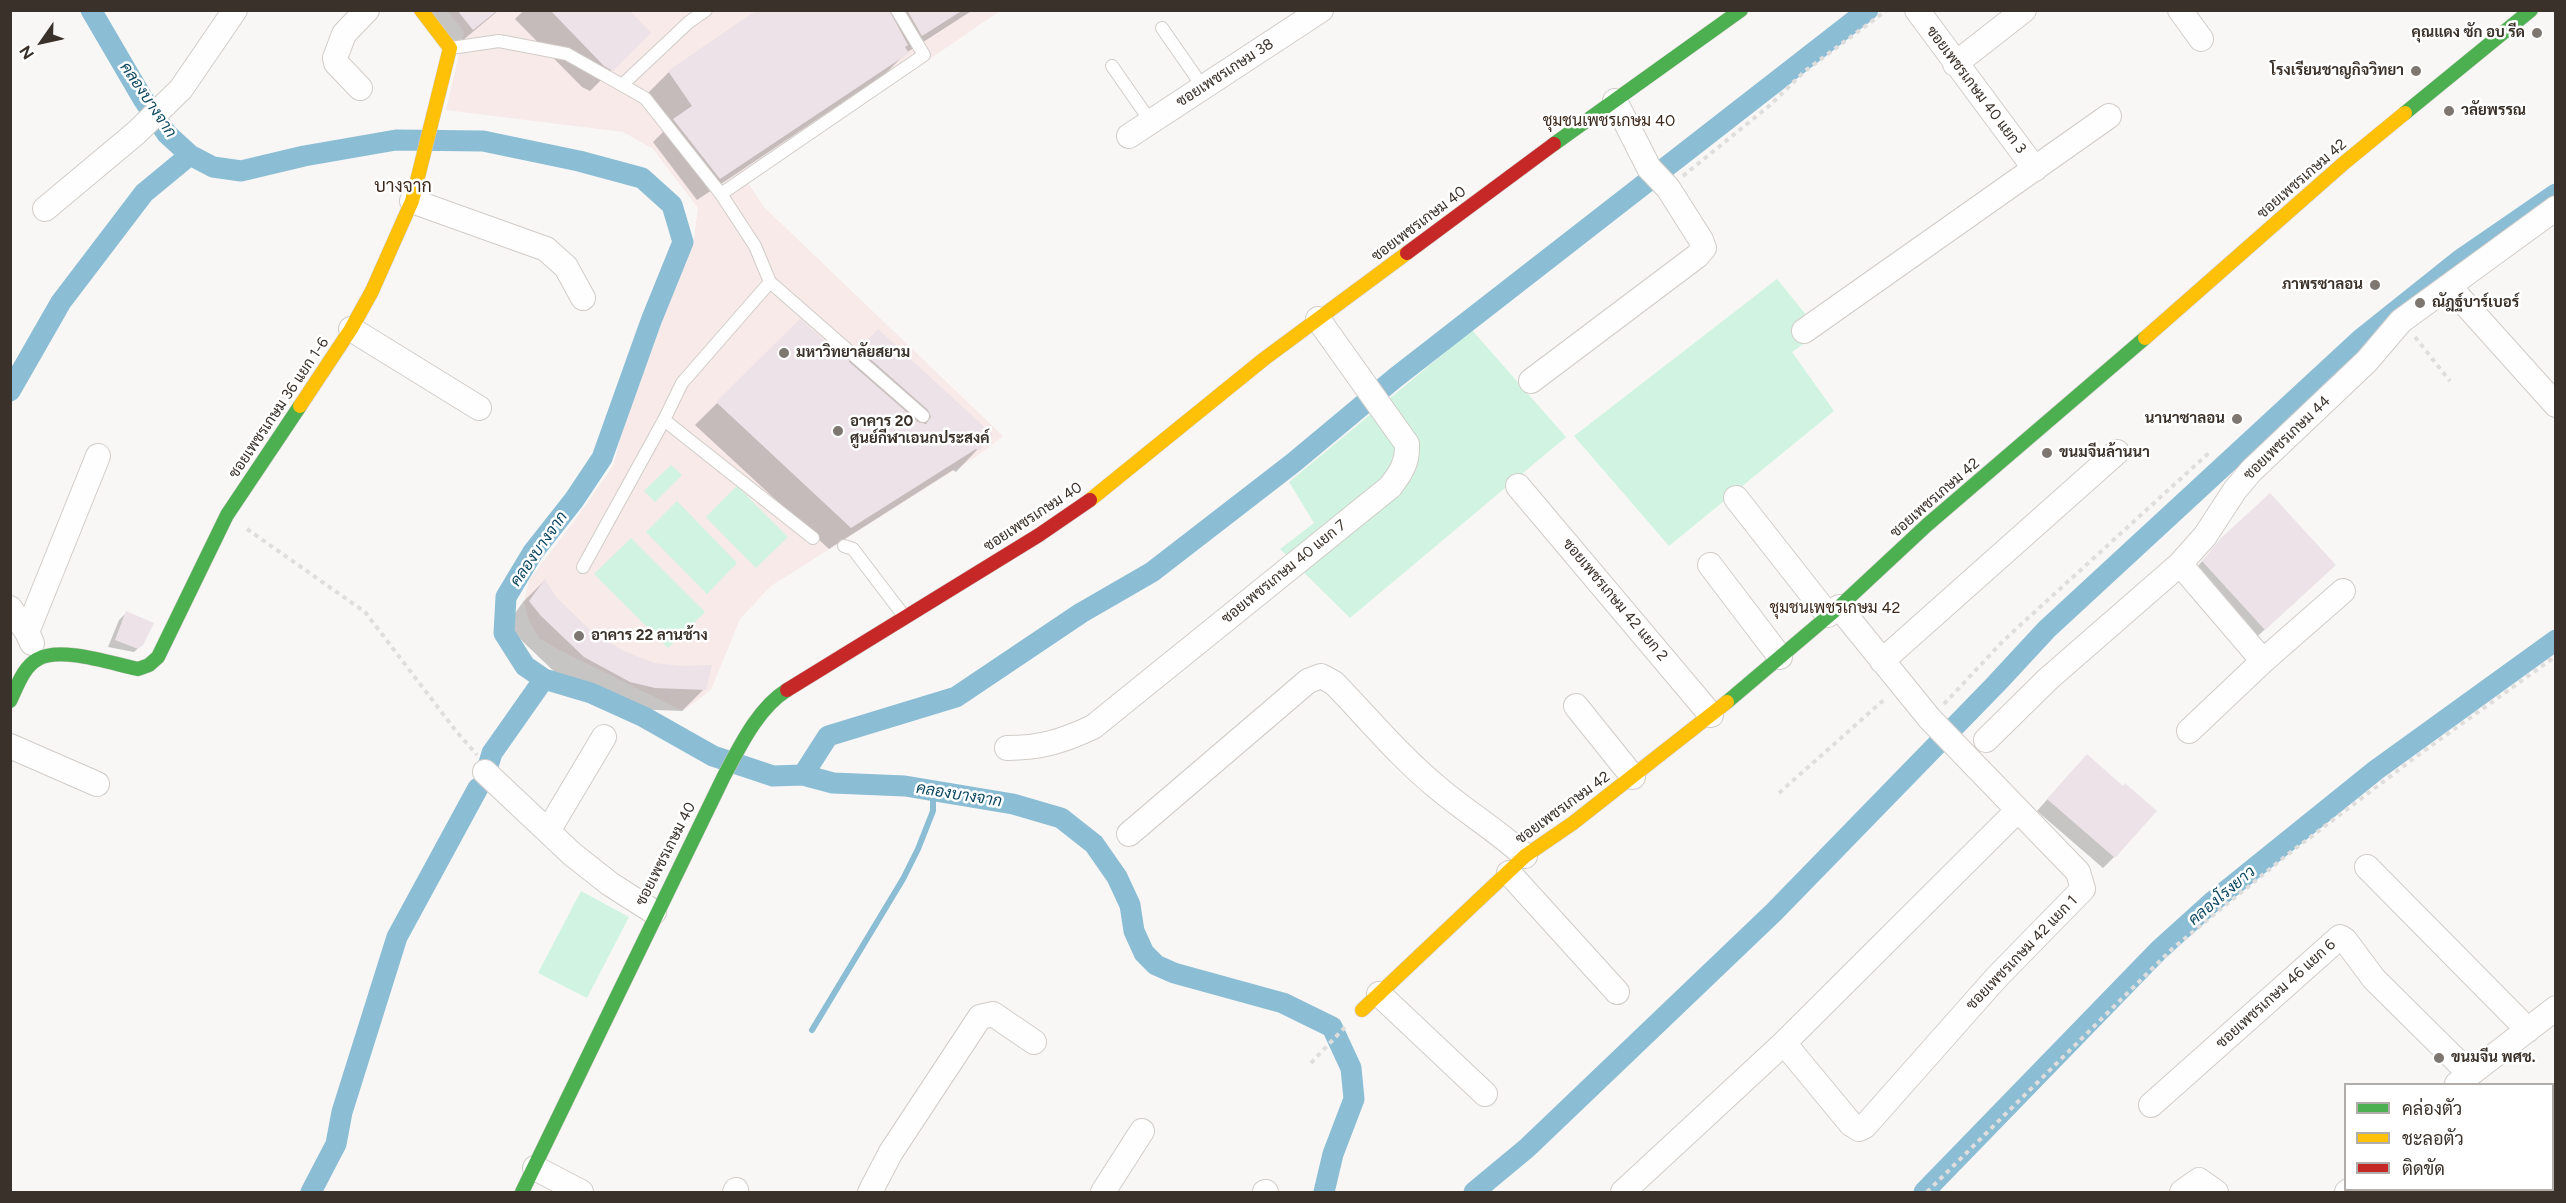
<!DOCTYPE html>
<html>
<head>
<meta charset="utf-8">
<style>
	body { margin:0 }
	#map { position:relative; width:2566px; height:1203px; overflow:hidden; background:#f9f7f5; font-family:Figtree,Sarabun,sans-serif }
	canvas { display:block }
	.frame { position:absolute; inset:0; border:12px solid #3a312a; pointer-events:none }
	.legend { position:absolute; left:2344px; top:1083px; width:210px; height:108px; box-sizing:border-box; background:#fff; border:2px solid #b0adaa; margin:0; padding:8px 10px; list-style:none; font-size:18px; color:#3a312a }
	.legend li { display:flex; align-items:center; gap:12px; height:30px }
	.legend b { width:30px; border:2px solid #b0adaa }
	.north { position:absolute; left:12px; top:12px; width:60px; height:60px; -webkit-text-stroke:4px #fff; paint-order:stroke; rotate:236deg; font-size:16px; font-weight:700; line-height:24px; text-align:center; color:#3a312a }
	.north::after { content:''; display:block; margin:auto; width:21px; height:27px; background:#3a312a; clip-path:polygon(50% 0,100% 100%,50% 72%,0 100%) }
</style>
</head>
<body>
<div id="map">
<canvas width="2566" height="1203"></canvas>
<div class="frame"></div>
<ul class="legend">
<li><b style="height:8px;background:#4caf50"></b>คล่องตัว</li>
<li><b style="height:8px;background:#ffc107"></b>ชะลอตัว</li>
<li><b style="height:8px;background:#c62828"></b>ติดขัด</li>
</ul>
<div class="north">N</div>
</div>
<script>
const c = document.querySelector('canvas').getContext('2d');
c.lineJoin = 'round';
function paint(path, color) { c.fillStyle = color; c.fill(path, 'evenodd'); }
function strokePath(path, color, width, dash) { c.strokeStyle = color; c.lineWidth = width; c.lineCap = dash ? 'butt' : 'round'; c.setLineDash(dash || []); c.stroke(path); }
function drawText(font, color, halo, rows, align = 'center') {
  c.font = font + ' Figtree,Sarabun,sans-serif'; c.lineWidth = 5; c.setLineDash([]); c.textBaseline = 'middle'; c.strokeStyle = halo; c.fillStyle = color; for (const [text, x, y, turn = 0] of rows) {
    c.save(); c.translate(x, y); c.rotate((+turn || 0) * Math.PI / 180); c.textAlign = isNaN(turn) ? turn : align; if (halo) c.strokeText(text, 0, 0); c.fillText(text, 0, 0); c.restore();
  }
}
paint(new Path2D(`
	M447 11H1000L748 183 764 207 1003 436 980 454 771 586 740 619 711 690 683 711 559 650 539 638 528 619 524 601 529 580 575 520 613 466 624 426 667 308 693 244 698 208 653 149 623 132 446 110 464 32Z`), '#f7eae9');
paint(new Path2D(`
	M1777 279 1820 332 1792 352 1834 411 1669 546 1574 436Z
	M1472 330 1566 437 1350 618 1280 549 1314 523 1289 482Z
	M671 465 682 475 655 502 644 491Z
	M737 486 788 537 756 568 706 517Z
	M677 501 737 563 707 594 646 532Z
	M631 538 705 612 668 648 594 574Z
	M581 891 629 917 587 998 538 973Z`), '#d0f4e1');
paint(new Path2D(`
	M418 10H499L450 51Z
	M524 10H627L649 33 590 91 582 87 515 19Z
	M765 10H973L906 53 885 74 697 200 653 142 669 126 647 94 669 72Z
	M800 321 847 363 878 331 991 435 956 472 953 470 829 549 695 425Z
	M2221 540 2319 580 2250 643 2188 577Z
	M544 581 555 597 593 635 623 652 654 664 682 668 704 689 682 711 632 709 608 703 562 679 519 638 508 623 523 602Z
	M126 613 142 645 134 652 108 647 119 620Z
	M2076 767 2123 788 2114 857 2103 868 2037 811Z`), '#0003');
strokePath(new Path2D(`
	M812 1030 903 879 918 849 933 811V792`), '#8bbdd5', 6);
strokePath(new Path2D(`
	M91 10 143 99 167 134 190 155 213 167 241 171 304 156 396 140 483 141 579 161 642 178 672 205 683 242 651 321 602 458 574 500 533 552 506 597 504 633 525 666 544 679 591 693 644 717 713 756 773 776 803 775 833 783 905 786 1013 804 1061 818 1094 844 1117 877 1130 905 1134 931 1144 953 1156 965 1174 973 1283 1003 1332 1027 1351 1068 1354 1099 1333 1154 1324 1192
	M10 391 61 302 144 193 190 155
	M488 766 492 753 544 679
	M803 775 828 736 956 697 1081 613 1152 572 1293 463 1395 378 1868 10
	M311 1192 336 1144 342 1112 397 937 478 788
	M1474 1192 1527 1148 1774 912 1996 684 2047 629 2361 339 2460 260 2556 194
	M1924 1192 2159 950 2211 903 2376 770 2556 640`), '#8bbdd5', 21);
paint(new Path2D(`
	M457 10H498L473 30Z
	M550 10H629L651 33 613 71 604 66Z
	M761 10H889L908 45 905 47 909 53 720 179 673 119 692 106 668 71 751 14Z
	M907 10H963L922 36Z
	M800 319 918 422 926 424 931 417 928 410 859 349 878 329 993 435 979 451 976 449 851 528 716 402Z
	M2270 493 2336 565 2265 630 2202 561 2220 539Z
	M545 579 556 597 594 634 624 651 654 663 682 666 712 665 706 690 655 688 630 682 584 657 541 616 529 601Z
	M126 611 154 623 143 645 138 649 115 640Z
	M2087 754 2123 786 2125 783 2157 811 2115 858 2047 799Z`), '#ede2e8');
const lane = new Path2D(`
	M1162 28 1203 87
	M451 48 499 41 567 54 645 98 721 194 755 246 770 282 682 383 664 420 813 538
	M1112 66 1151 122
	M623 84 689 22 706 10
	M721 194 924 55 897 10
	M770 282 923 416
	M844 546 853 549 904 616
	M583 567 664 420`);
const street = new Path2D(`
	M1917 10 2035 169
	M2180 10 2201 39
	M1955 64 2024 10
	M360 88 336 63 335 58 344 34 367 10
	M1129 136 1321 10
	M412 201 546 249 566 267 583 298
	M45 209 136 133 181 89 235 10
	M2449 286 2556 405
	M351 329 479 408
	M1804 331 2109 116
	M1531 381 1697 256 1704 248 1701 240 1668 188 1649 168 1615 101
	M1518 486 1711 715
	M1736 498 1828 615
	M2180 564 2263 661
	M1710 565 1780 657
	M10 608 27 632 32 643
	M27 632 98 456
	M1882 661 2117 452
	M1576 706 1633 777
	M2189 731 2263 661 2343 591
	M1986 740 2048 679 2180 564 2205 536 2235 490 2251 471 2367 361 2401 321 2556 208
	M10 746 97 784
	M1007 748C1041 748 1063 741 1093 727L1390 487C1401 473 1408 462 1407 444L1318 319
	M485 772 572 854 610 884 654 912
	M548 831 604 737
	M1129 834 1308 681 1321 676 1334 683C1368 718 1400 757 1438 788 1466 812 1498 831 1525 856
	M2367 867 2528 1030
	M1509 873 1617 992
	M1379 994 1485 1094
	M1784 1043 1851 1124 1859 1129 1865 1126 1996 978 2083 889 2078 872 1930 719 1839 607
	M2457 1084 2556 1008
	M2151 1105 2340 937 2345 940 2374 979 2470 1074
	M2552 1165 2556 1167
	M535 1168 581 1192
	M735 1192 736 1190
	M870 1192 891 1152 980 1017 993 1014 1034 1042
	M1103 1192 1142 1131
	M1265 1192H1266
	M1623 1192 1784 1043 2017 811
	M2182 1192 2199 1180 2216 1192
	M2347 1192 2350 1190`);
const fast = new Path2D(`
	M2405 113 2531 10
	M1554 144 1741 10
	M10 701C17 687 23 667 38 659 61 646 113 664 138 669L149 665 158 657 227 515 300 406
	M1727 702 1839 607 1927 525 2145 338
	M522 1192 724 776C740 746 758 708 787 690`);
const slow = new Path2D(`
	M2145 338 2344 163 2405 113
	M300 406 351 329 372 291 412 201 450 48 421 10
	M1090 500 1264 359 1407 253
	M1362 1010 1525 856 1573 823 1727 702`);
const jam = new Path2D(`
	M1407 253 1554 144
	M787 690 1039 535 1090 500`);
strokePath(lane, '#d1ccc8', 14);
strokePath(street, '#d1ccc8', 26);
strokePath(fast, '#d1ccc8', 15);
strokePath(slow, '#d1ccc8', 15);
strokePath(jam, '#d1ccc8', 15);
strokePath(new Path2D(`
	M1683 176 1769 106 1805 71 1887 10
	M2415 337 2450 381
	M247 529 365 612 456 731 477 755
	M1944 704 2004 640 2211 451
	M1779 793 1886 698
	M1311 1063 1345 1027
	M1927 1192 2172 949 2287 855 2417 756 2556 656`), '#dfdedc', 4, [4.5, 4.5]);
strokePath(lane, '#fefefe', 12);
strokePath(street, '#fefefe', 24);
strokePath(fast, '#4caf50', 14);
strokePath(slow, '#ffc107', 14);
strokePath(jam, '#c62828', 14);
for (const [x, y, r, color] of [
	[2537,33,6,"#7d7671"],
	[2416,71,6,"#7d7671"],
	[2449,111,6,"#7d7671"],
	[2375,285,6,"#7d7671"],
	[2420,303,6,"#7d7671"],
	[784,353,6,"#7d7671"],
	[2237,419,6,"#7d7671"],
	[838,431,6,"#7d7671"],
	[2047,453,6,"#7d7671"],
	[579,636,6,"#7d7671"],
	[2439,1058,6,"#7d7671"]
]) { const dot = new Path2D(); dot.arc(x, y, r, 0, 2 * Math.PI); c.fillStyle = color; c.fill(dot); strokePath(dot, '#fff', 2); }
drawText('bold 15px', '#3a312a', '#fff', [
	["คุณแดง ซัก อบ รีด",2525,33,"right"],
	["โรงเรียนชาญกิจวิทยา",2404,71,"right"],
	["วลัยพรรณ",2461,111],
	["ภาพรซาลอน",2363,285,"right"],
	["ณัฎฐ์บาร์เบอร์",2432,303],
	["มหาวิทยาลัยสยาม",796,353],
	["นานาซาลอน",2225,419,"right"],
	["อาคาร 20",850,422],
	["ศูนย์กีฬาเอนกประสงค์",850,439],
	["ขนมจีนล้านนา",2059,453],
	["อาคาร 22 ลานช้าง",591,636],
	["ขนมจีน พศช.",2451,1058]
], 'left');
drawText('15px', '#3a312a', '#fff', [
	["ซอยเพชรเกษม 38",1225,73,-33],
	["ซอยเพชรเกษม 40 แยก 3",1976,90,53],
	["ซอยเพชรเกษม 42",2302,179,-41],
	["ซอยเพชรเกษม 40",1419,224,-37],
	["ซอยเพชรเกษม 36 แยก 1-6",279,408,-56],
	["ซอยเพชรเกษม 44",2287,438,-44],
	["ซอยเพชรเกษม 42",1935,498,-41],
	["ซอยเพชรเกษม 40",1033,517,-33],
	["ซอยเพชรเกษม 40 แยก 7",1284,572,-39],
	["ซอยเพชรเกษม 42 แยก 2",1615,600,50],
	["ซอยเพชรเกษม 42",1563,808,-36],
	["ซอยเพชรเกษม 40",666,854,-63],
	["ซอยเพชรเกษม 42 แยก 1",2022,953,-46],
	["ซอยเพชรเกษม 46 แยก 6",2276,994,-42]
]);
drawText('italic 16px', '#0d4962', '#fff', [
	["คลองบางจาก",148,100,56],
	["คลองบางจาก",539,549,-55],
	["คลองบางจาก",959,795,9],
	["คลองโรงยาว",2222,896,-40]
]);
drawText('16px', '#3d2a1d', '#fff', [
	["ชุมชนเพชรเกษม 40",1609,121],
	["ชุมชนเพชรเกษม 42",1835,608]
]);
drawText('18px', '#3d2a1d', '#fff', [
	["บางจาก",403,187]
]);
</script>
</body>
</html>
